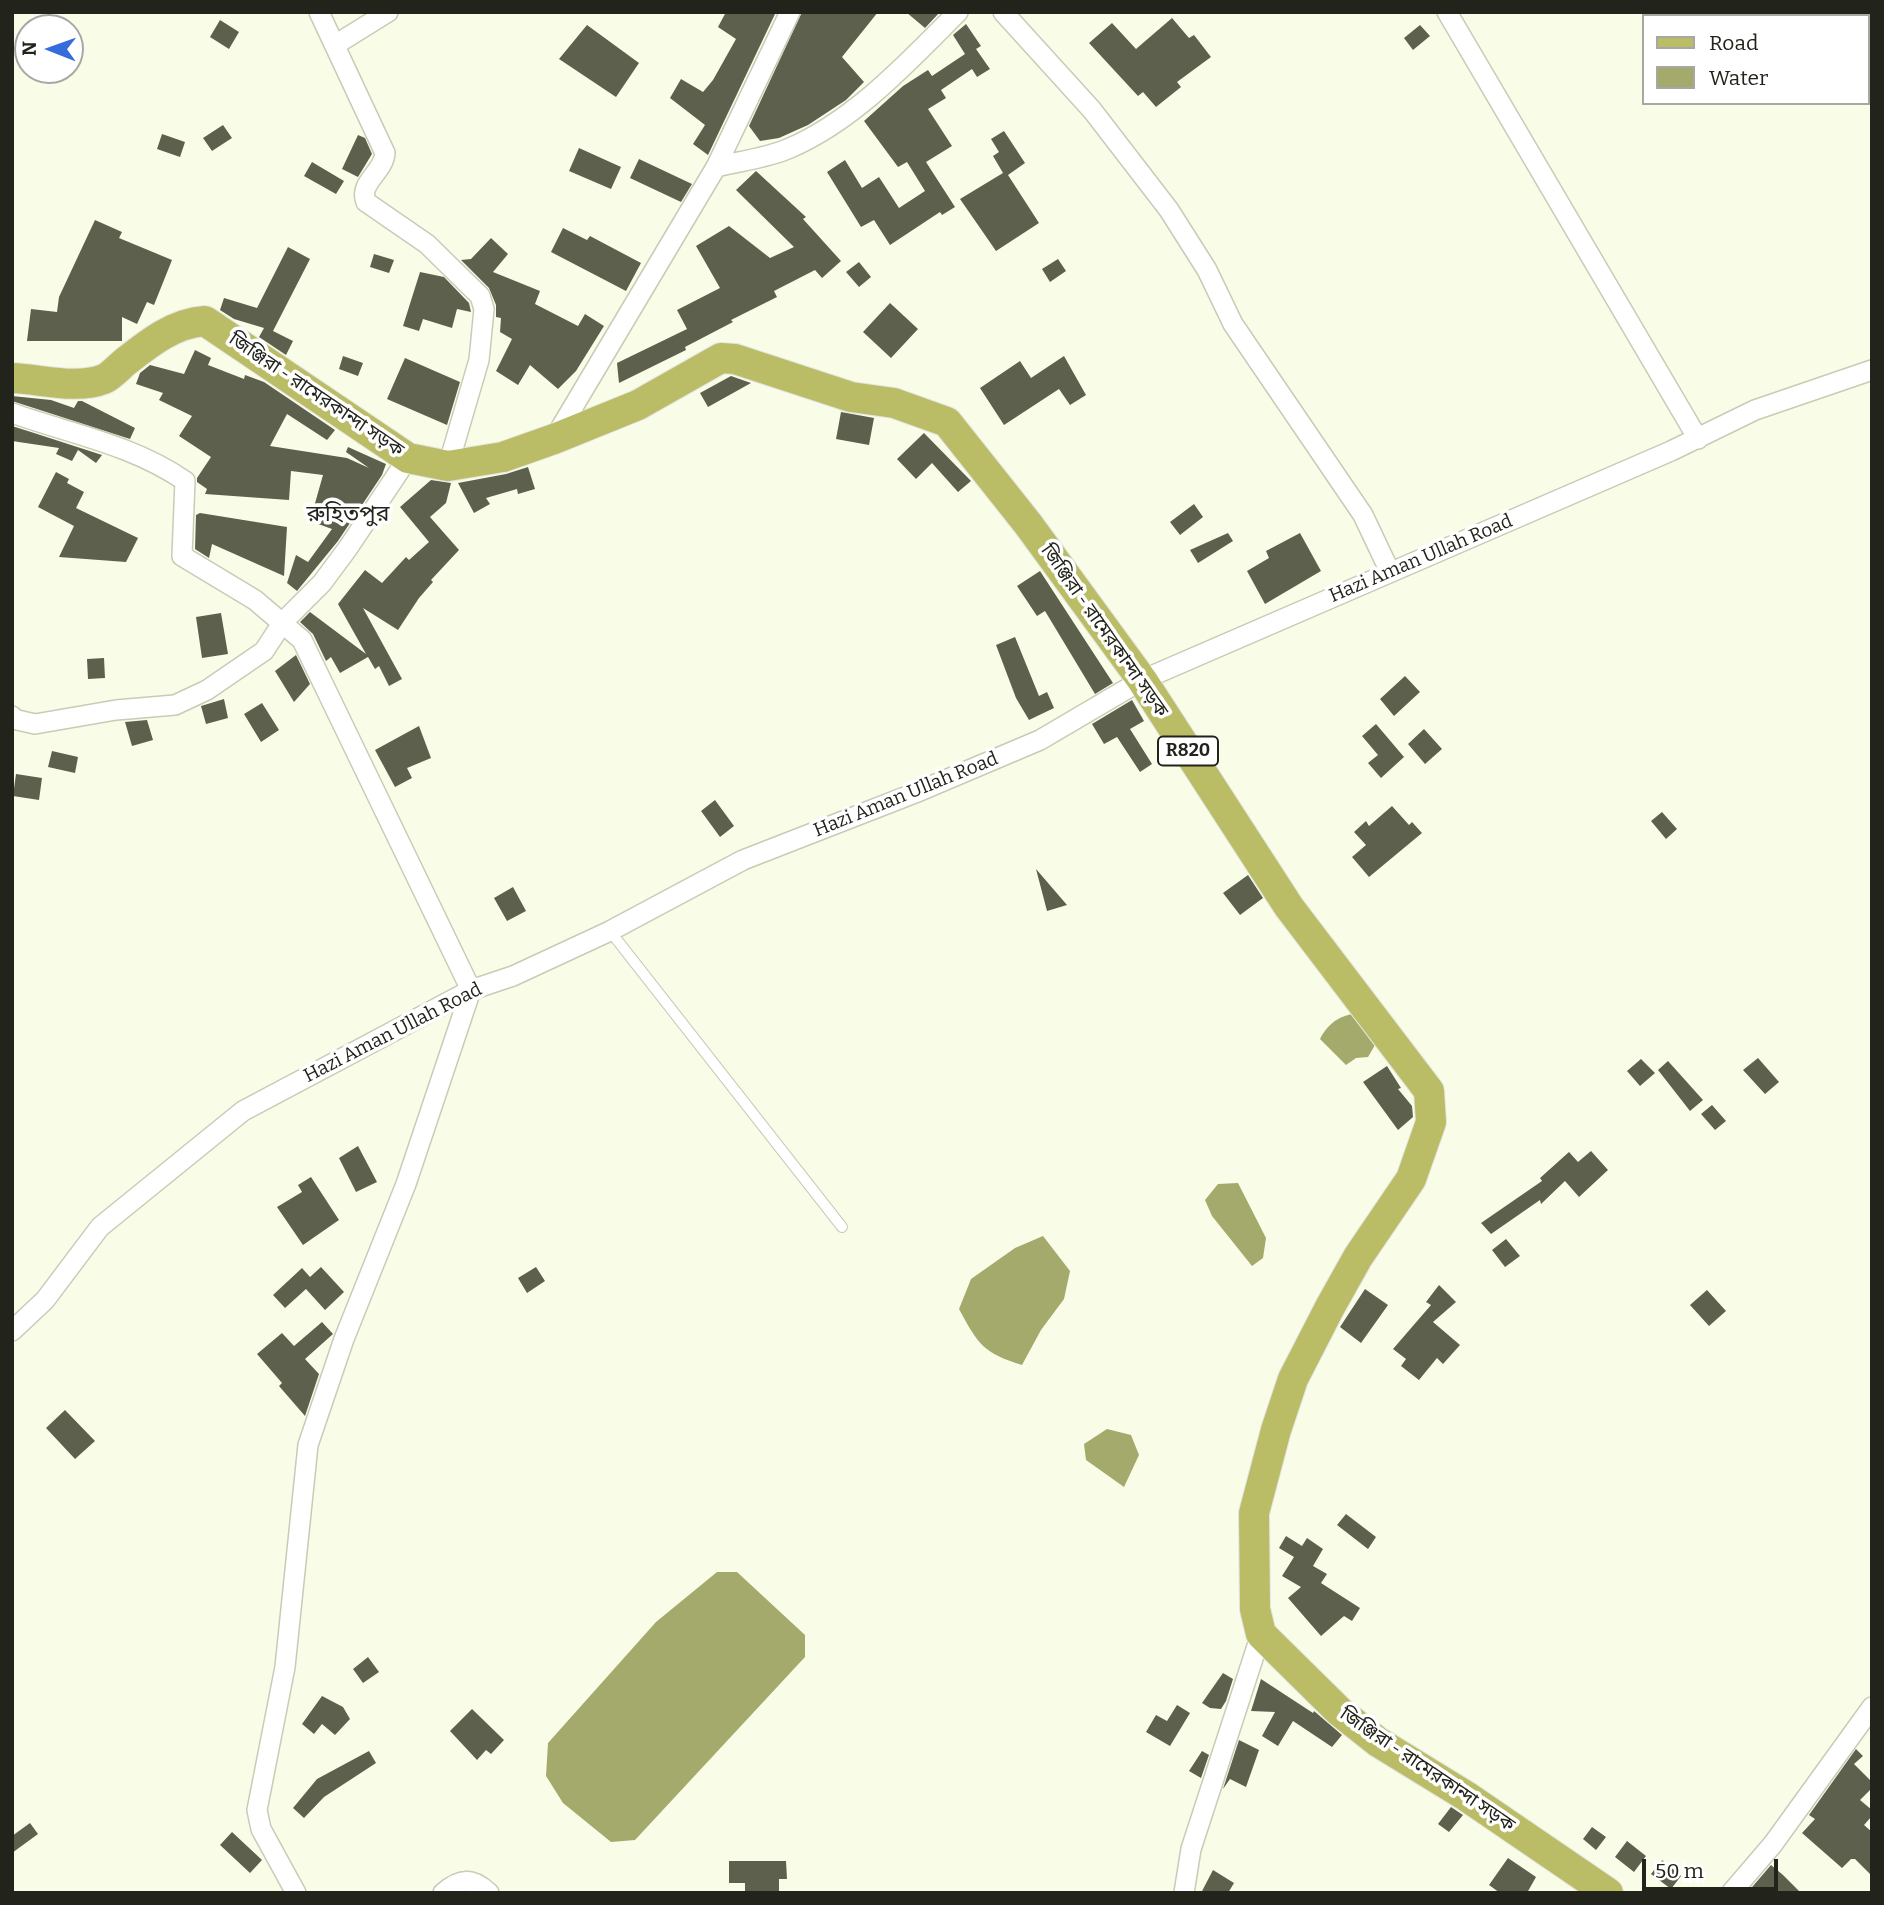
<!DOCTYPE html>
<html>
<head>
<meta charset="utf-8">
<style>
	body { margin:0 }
	#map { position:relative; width:1884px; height:1905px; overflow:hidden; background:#f9fce7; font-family:Bitter,serif }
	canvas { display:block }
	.frame { position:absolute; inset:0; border:14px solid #22231b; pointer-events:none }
	.legend { position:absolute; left:1642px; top:14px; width:228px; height:91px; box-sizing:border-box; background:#fff; border:2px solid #a7a7a4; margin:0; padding:9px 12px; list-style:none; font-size:21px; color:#22231b }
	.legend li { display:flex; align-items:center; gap:14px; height:35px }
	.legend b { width:35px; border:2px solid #a7a7a4 }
	.north { position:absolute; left:14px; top:14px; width:70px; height:70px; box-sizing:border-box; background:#fff; border:2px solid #a7a7a4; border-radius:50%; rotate:271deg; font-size:19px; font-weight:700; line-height:28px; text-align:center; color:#22231b }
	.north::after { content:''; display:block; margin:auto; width:24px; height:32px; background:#366ddc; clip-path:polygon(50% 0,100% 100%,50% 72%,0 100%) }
	.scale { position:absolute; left:1642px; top:1859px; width:136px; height:32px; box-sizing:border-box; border:4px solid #22231b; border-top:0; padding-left:9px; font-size:21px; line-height:24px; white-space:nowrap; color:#22231b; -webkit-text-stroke:5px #fff; paint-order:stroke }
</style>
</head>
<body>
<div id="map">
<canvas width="1884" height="1905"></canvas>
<div class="frame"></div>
<ul class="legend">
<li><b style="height:9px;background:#babd66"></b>Road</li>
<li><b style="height:19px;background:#a4aa6b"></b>Water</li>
</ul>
<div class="north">N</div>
<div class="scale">50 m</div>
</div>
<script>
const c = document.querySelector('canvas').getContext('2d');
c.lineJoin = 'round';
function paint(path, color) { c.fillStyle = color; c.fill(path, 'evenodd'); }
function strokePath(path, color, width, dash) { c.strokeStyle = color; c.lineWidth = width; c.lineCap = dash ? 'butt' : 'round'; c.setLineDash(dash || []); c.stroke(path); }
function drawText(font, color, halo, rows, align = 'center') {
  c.font = font + ' Bitter,"Noto Sans Bengali",serif'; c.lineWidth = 7; c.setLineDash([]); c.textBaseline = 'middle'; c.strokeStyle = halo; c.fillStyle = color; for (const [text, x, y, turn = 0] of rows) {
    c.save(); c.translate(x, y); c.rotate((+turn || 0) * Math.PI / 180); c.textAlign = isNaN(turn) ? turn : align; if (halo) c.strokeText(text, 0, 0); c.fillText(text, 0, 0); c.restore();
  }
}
paint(new Path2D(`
	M1363 1012 1375 1045 1368 1057 1356 1058 1346 1065 1320 1039C1330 1020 1342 1015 1363 1012Z
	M1238 1183 1266 1238 1263 1258 1252 1266 1212 1216 1205 1200 1218 1184Z
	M1043 1236 1070 1271 1064 1299 1041 1330 1022 1365C983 1353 978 1344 959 1309L971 1279 1015 1248Z
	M1107 1429 1131 1435 1139 1455 1124 1487 1086 1460 1084 1444Z
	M717 1572H737L805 1635V1657L635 1840 611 1842 563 1803 546 1776 548 1743 656 1622Z`), '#a4aa6b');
paint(new Path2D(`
	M726 12H776L708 155 693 144 705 125 670 98 681 79 703 92 713 80 736 39 718 27Z
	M802 12H878L842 57 864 82 846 100 808 125 779 138 760 141 749 126Z
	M906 12H940L925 28Z
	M1172 18 1189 38 1194 35 1211 57 1177 82 1181 87 1156 107 1143 92 1138 96 1089 43 1112 23 1136 49Z
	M220 20 239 32 229 49 210 37Z
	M966 24 981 46 976 49 990 69 977 77 972 69 941 90 946 98 928 109 952 146 926 162 955 207 942 215 940 212 890 245 874 220 861 227 827 172 845 160 862 188 879 177 899 208 925 191 907 162 898 167 864 121 903 86 928 70 932 76 965 54 953 35Z
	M587 25 639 63 616 97 559 59Z
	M1420 25 1430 36 1413 50 1404 38Z
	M223 125 232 138 212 151 203 138Z
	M1004 131 1025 163 1008 175 1039 223 996 251 960 199 1003 173 993 156 999 152 991 139Z
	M162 134 185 142 180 157 157 149Z
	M358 135 365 138 372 154 358 177 342 169Z
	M579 148 621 167 611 189 569 171Z
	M639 159 692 184 681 202 630 178Z
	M312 162 344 181 336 194 304 176Z
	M756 171 806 217 803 219 841 261 822 278 815 270 774 291 777 297 731 320 733 322 685 347 686 350 619 383 617 363 687 329 677 310 720 288 696 246 729 226 770 258 794 247 736 190Z
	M95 220 122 232 119 238 172 260 154 305 147 302 137 324 122 317V341H27L31 309 57 312 59 297Z
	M563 228 587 240 590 236 641 263 626 291 551 252Z
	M491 238 508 254 493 272 540 291 535 304 578 326 585 314 604 326 576 371 558 389 530 365 518 385 496 371 512 339 500 332 501 318 496 317V305L489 288 461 260 471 259Z
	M288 247 310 259 273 331 293 341 286 355 259 337 264 328 234 319 220 310 224 298 257 308Z
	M374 254 394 260 389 273 370 267Z
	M1058 259 1066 271 1050 282 1042 269Z
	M859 262 871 277 859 287 846 272Z
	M420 272 444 277 469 303 471 312 457 309 452 328 423 319 419 331 403 326Z
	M890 303 918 329 891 358 863 332Z
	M195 350 211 358 208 365 244 379 245 375 264 382 335 430 327 440 287 414 270 446 347 458 369 468 346 452 348 447 386 464 382 475 338 541 297 591 287 583 296 555 308 562 332 529 310 521 323 475 291 471 289 500 205 494 207 489 197 482V478L211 457 179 436 192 416 159 400 163 393 136 384 140 373 150 365 184 374Z
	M343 356 363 363 358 376 339 369Z
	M1064 356 1086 395 1070 405 1059 389 1004 425 980 388 1020 361 1031 378Z
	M405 358 460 382 447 425 387 399Z
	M731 376 751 383 708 407 700 393Z
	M12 396 51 400 74 408 78 401H82L135 428 130 439 12 401Z
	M841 412 874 418 869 445 836 439Z
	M12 426 31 432 102 455 96 463 78 450 72 461 56 454 59 448 12 441Z
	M924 433 971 481 958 492 932 463 916 479 897 459Z
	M528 467 535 489 518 494 517 489 486 498 490 504 474 513 458 483 506 474Z
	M56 472 69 479 67 483 84 492 76 508 138 538 126 562 59 557 74 526 38 507Z
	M431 480 451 483 446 503 430 517 459 550 431 580 433 582 419 598 398 630 363 608 402 679 389 686 379 666 375 669 368 657 340 673 331 657 326 661 313 634 300 622 310 612 366 654 338 604 365 570 382 583 406 557 409 560 429 542 400 507Z
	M1194 504 1203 517 1180 535 1170 522Z
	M200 513 287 527 284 576 212 544 209 558 195 549 196 515Z
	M1228 533 1233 541 1198 563 1190 550Z
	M1300 533 1321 571 1265 604 1247 571 1269 558 1266 551Z
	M1040 571 1113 683 1095 694 1045 611 1037 616 1017 586Z
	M221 613 228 654 202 658 196 617Z
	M1015 637 1039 696 1047 692 1054 708 1029 720 1016 698 996 645Z
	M296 655 310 684 294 702 275 671Z
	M104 658 105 678 88 679 87 659Z
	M1405 676 1420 692 1394 716 1380 699Z
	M224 699 228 718 206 724 201 706Z
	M1132 700 1144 721 1130 729 1152 764 1140 772 1117 737 1104 744 1092 724Z
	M262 703 279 730 261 742 244 714Z
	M147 720 153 740 132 746 125 722Z
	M1376 724 1404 757 1381 778 1368 763 1378 755 1362 736Z
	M419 726 431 758 407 768 412 778 395 787 375 750Z
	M1424 729 1442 749 1425 764 1408 744Z
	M52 751 78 757 75 773 48 767Z
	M16 774 42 778 39 800 13 796Z
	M715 800 734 826 720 837 701 811Z
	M1392 806 1409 825 1412 822 1422 833 1369 877 1352 857 1366 845 1354 832 1366 821 1369 826Z
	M1662 812 1677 829 1666 839 1651 821Z
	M1036 869 1067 905 1047 911Z
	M1248 875 1263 898 1240 915 1223 893Z
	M513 887 526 911 507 921 494 898Z
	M1758 1058 1779 1082 1765 1094 1743 1070Z
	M1641 1059 1655 1073 1640 1086 1627 1071Z
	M1668 1061 1703 1100 1690 1111 1658 1070Z
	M1387 1066 1401 1088 1398 1089 1412 1106 1413 1117 1398 1130 1363 1082Z
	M1712 1105 1726 1121 1715 1130 1701 1114Z
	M358 1146 377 1182 356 1192 339 1158Z
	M1591 1151 1608 1170 1579 1197 1565 1181 1541 1204 1540 1200 1491 1234 1481 1223 1542 1181 1540 1178 1569 1152 1578 1162Z
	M311 1177 339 1220 303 1245 277 1207 302 1192 298 1185Z
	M1506 1239 1520 1256 1505 1267 1492 1250Z
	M321 1267 344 1292 325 1310 306 1289 285 1308 273 1295 302 1268 310 1277Z
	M536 1267 545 1281 527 1293 518 1278Z
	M1439 1285 1456 1302 1433 1322 1460 1345 1443 1364 1437 1358 1419 1380 1401 1366 1406 1359 1393 1349 1431 1305 1426 1302Z
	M1365 1289 1388 1305 1361 1343 1340 1327Z
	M1707 1290 1726 1311 1709 1326 1690 1305Z
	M322 1322 333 1334 305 1359 319 1374 305 1416 279 1386 282 1383 257 1354 282 1333 294 1346Z
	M65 1410 95 1441 75 1459 46 1428Z
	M1346 1514 1376 1537 1368 1549 1337 1525Z
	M1286 1536 1302 1546 1307 1538 1323 1549 1313 1566 1327 1574 1321 1583 1360 1608 1352 1621 1344 1616 1321 1636 1288 1598 1301 1587 1282 1576 1294 1557 1279 1548Z
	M368 1657 379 1672 363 1683 353 1669Z
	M1223 1673 1233 1679 1226 1701 1221 1709 1210 1708 1202 1703Z
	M1261 1679 1313 1713 1314 1711 1342 1735 1332 1747 1293 1721 1278 1746 1262 1736 1275 1712 1251 1711Z
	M322 1696 343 1707 350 1719 335 1735 322 1724 314 1734 302 1724Z
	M1177 1705 1190 1713 1170 1746 1146 1732 1156 1715 1167 1721Z
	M472 1709 504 1740 491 1754 486 1750 477 1760 450 1731Z
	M1239 1740 1259 1750 1246 1787 1230 1779 1223 1789Z
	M1856 1749 1863 1756 1854 1764 1872 1782V1788L1860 1800 1872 1810V1816L1864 1825 1872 1832V1876L1855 1859H1851L1842 1868 1802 1833 1815 1819 1809 1815Z
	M369 1751 376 1763 324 1797 304 1818 293 1808 317 1779Z
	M1202 1751 1209 1755 1201 1778 1189 1771Z
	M1451 1807 1463 1815 1449 1832 1438 1824Z
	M30 1823 38 1834 12 1853V1836Z
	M1592 1827 1606 1837 1596 1850 1583 1839Z
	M232 1832 262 1860 250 1873 220 1845Z
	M1627 1841 1646 1856 1634 1872 1615 1857Z
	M1508 1858 1536 1877 1527 1893H1500L1489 1885Z
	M1662 1860 1681 1876 1671 1889 1651 1874Z
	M729 1861H786L787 1879H779V1893H745V1883H729Z
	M1771 1865 1783 1875 1801 1893H1747Z
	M1213 1870 1234 1883 1228 1893H1201Z`), '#5e604e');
const lane = new Path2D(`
	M610 931 842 1227`);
const street = new Path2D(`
	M319 12 385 153C384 172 358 183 366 202L427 244 480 296 484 309 479 360 448 466
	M1003 12 1092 110 1169 210 1207 270 1233 324 1363 515 1390 572
	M1447 12 1698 439
	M335 45 388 12
	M716 167C740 161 768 158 790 148 855 120 909 61 958 12
	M12 413C71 434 133 445 185 481L182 556 255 600 302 640 471 990 406 1184 344 1339 308 1445 285 1667 257 1810 261 1829 296 1893
	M554 439 716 167 790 12
	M12 716 13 719 35 724 116 710 175 705 207 690 264 651 283 622 322 583 348 548 408 458
	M12 1331 45 1300 100 1227 243 1111 471 990 513 976 610 931 743 860 915 793 1040 740 1142 680 1671 451 1755 410 1872 370
	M443 1893C460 1878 472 1877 489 1893
	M1184 1893 1191 1849 1261 1634
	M1731 1893 1773 1844 1872 1707`);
const primary = new Path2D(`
	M12 378C41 379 76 390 104 379 111 376 119 367 125 362 149 343 174 323 205 321L408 458 448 466 503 457 554 439 638 405 721 358 735 359 851 397 894 403 947 422 1028 524 1142 680 1289 907 1429 1091 1431 1122 1411 1179 1358 1257 1330 1307 1293 1379 1276 1430 1254 1513 1255 1609 1261 1634 1339 1711 1378 1742 1466 1796 1608 1893`);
strokePath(lane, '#c9cbb7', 12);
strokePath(street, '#c9cbb7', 22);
strokePath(primary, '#e4e5e4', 32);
strokePath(lane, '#fff', 10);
strokePath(street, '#fff', 19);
strokePath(primary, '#babd66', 30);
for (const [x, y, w] of [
	[1188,751,60]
]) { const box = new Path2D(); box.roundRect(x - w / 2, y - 14.5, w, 29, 5); c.fillStyle = '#fff'; c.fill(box); strokePath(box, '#22231b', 2); }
drawText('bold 18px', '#22231b', null, [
	["R820",1188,751]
]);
drawText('19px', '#22231b', '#fff', [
	["জিঞ্জিরা - রামেরকান্দা সড়ক",316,395,34],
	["Hazi Aman Ullah Road",1421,559,-23],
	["জিঞ্জিরা - রামেরকান্দা সড়ক",1104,631,55],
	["Hazi Aman Ullah Road",906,795,-22],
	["Hazi Aman Ullah Road",393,1033,-27],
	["জিঞ্জিরা - রামেরকান্দা সড়ক",1427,1770,34]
]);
drawText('23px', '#22231b', '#fff', [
	["রুহিতপুর",348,515]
]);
</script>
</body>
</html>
